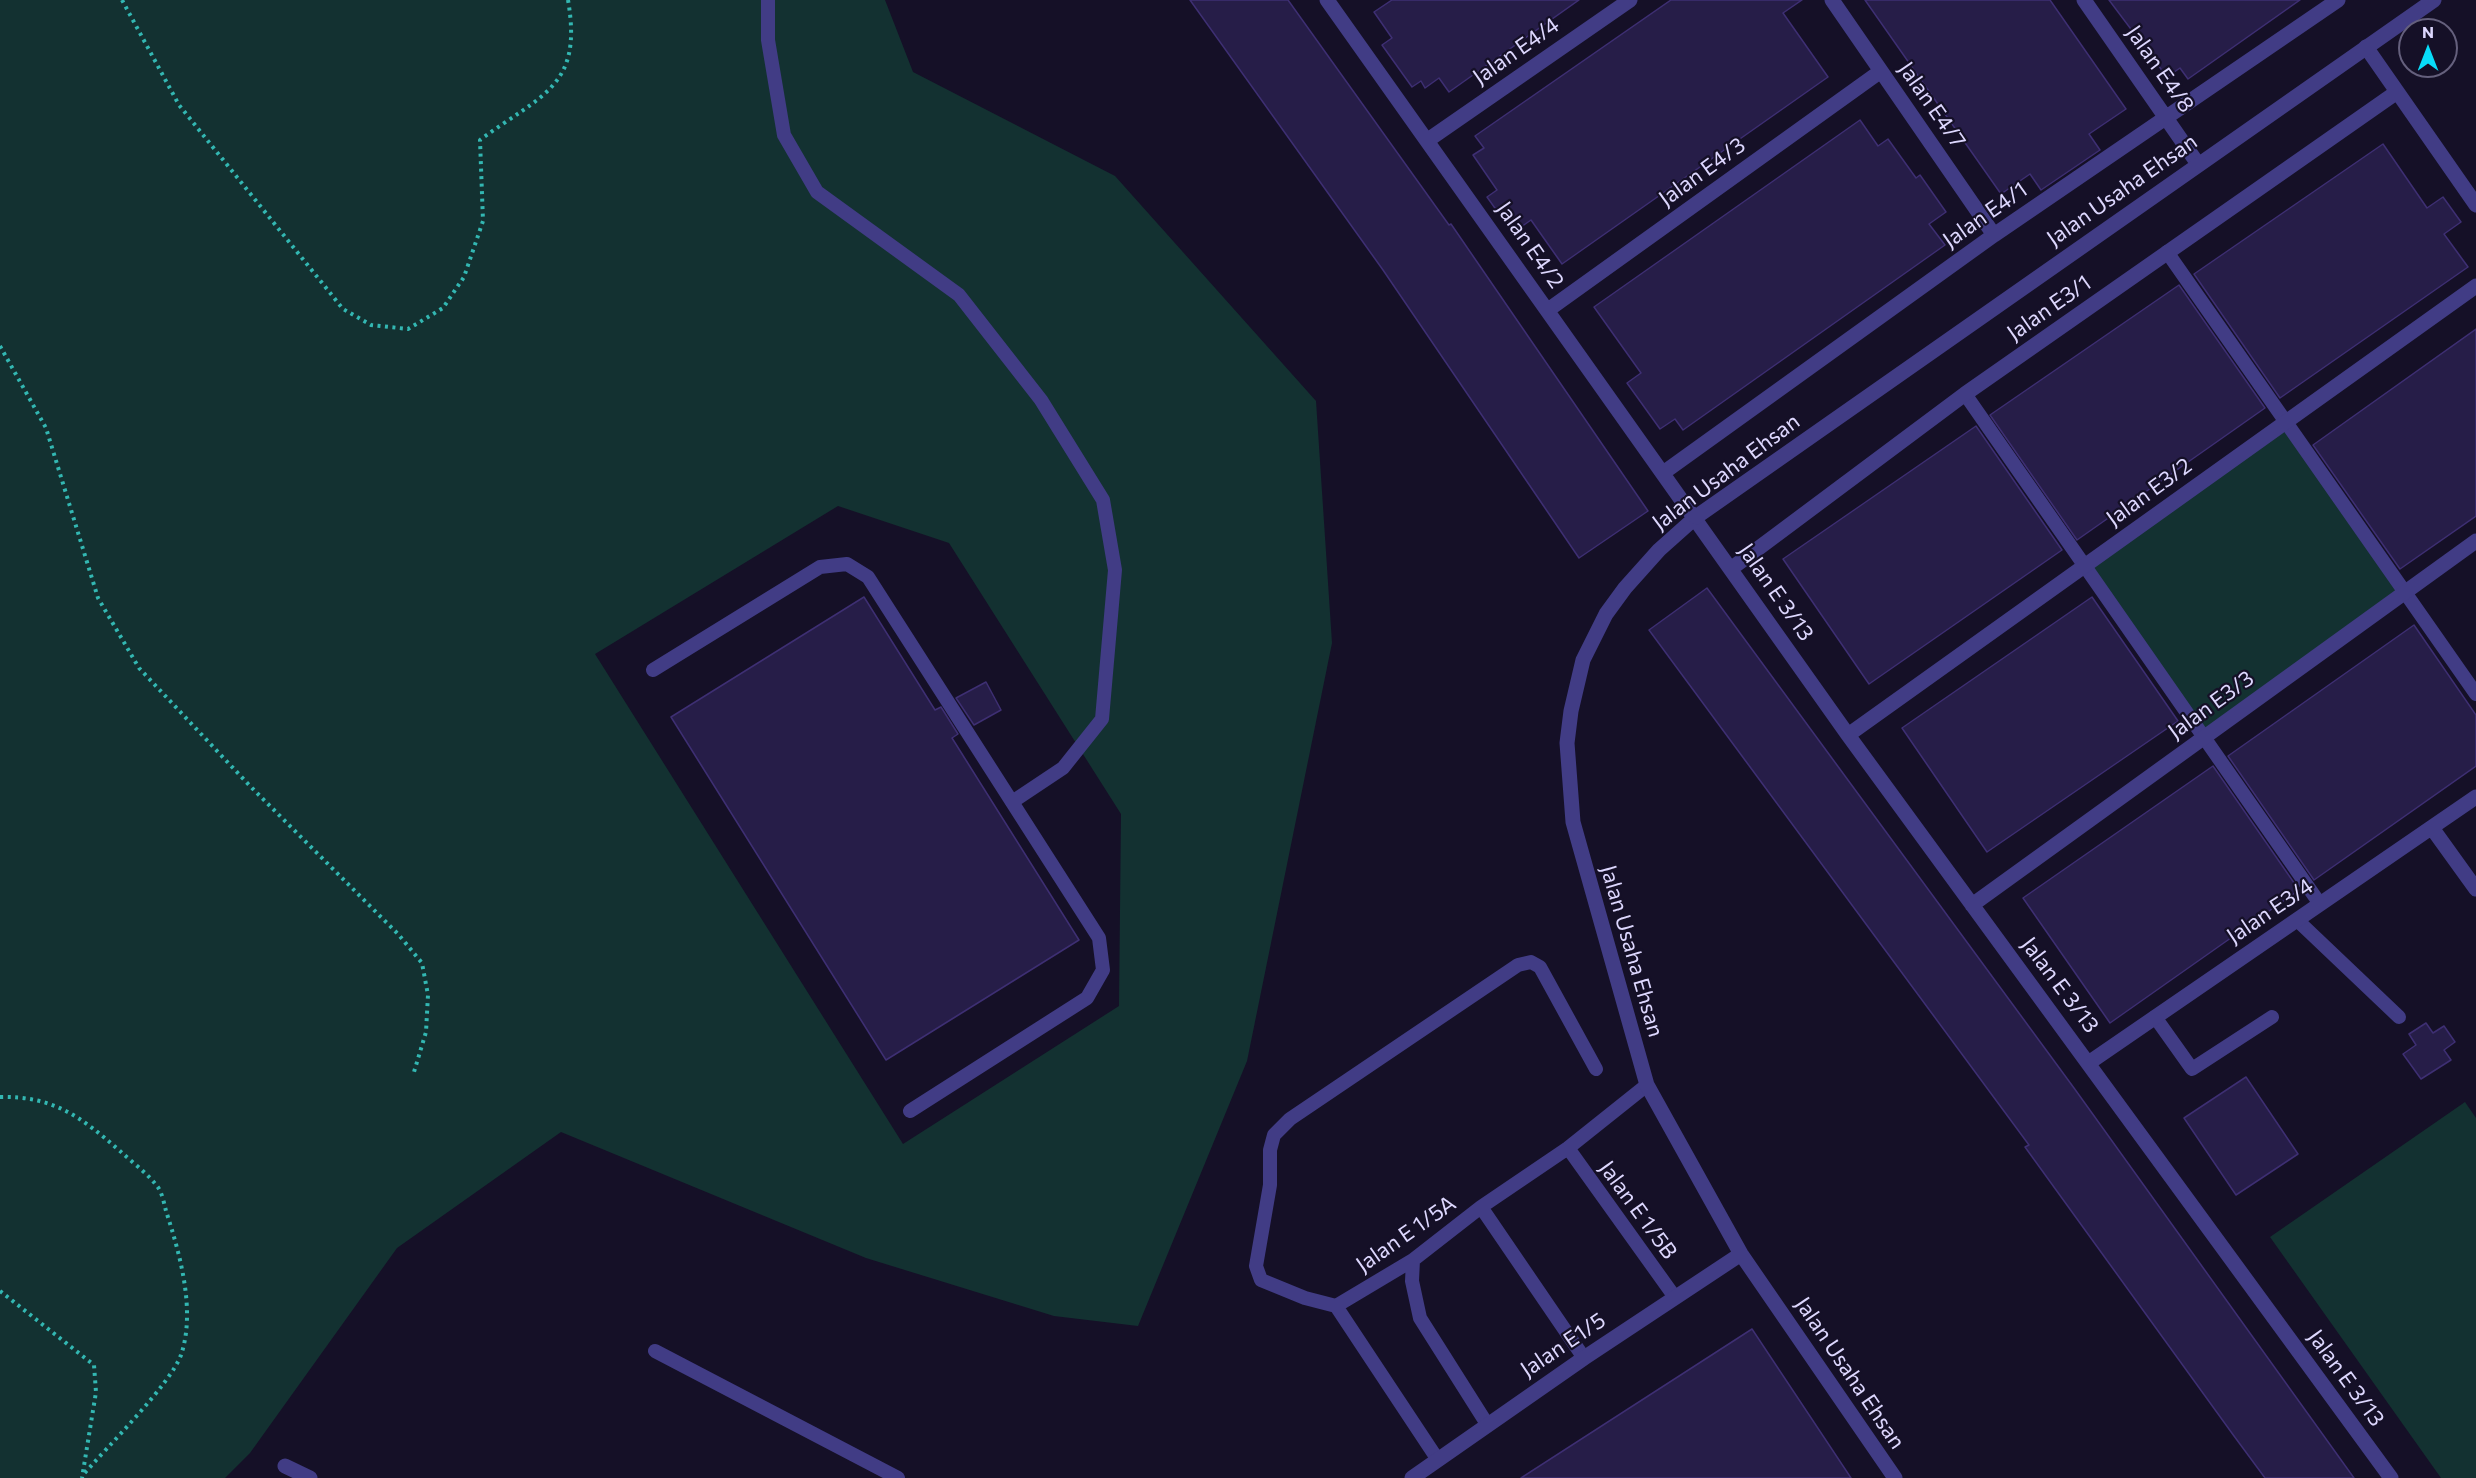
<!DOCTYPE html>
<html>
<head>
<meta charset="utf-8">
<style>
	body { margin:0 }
	#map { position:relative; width:2476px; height:1478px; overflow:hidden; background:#151027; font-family:Commissioner,sans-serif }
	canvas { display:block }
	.north { position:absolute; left:2398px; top:18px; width:60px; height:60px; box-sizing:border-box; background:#151027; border:2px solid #65607d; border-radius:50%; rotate:0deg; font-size:16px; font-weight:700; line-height:24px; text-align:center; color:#ddd7fe }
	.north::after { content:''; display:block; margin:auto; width:21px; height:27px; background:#08dcf9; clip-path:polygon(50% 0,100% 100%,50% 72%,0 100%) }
</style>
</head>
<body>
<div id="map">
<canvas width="2476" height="1478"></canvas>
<div class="north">N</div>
</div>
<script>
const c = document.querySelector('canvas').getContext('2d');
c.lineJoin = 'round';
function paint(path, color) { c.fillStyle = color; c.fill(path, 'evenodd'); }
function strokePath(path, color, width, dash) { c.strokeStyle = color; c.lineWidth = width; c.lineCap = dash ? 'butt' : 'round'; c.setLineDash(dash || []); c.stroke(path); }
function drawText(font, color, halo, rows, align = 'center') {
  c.font = font + ' Commissioner,sans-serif'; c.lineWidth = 4.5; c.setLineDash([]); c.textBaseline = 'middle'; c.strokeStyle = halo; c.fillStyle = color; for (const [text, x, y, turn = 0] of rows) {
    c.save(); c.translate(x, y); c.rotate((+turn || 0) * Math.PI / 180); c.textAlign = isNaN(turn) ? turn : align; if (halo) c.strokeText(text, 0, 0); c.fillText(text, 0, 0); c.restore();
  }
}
paint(new Path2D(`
	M0 0H885L913 72 1115 176 1316 401 1332 643 1247 1061 1138 1326 1054 1316 866 1258 561 1132 397 1248 250 1453 225 1478H0ZM838 506 949 543 1121 814 1119 1006 903 1144 595 654Z
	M2286 421 2406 592 2204 737 2085 566Z
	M2465 1102 2476 1118V1478H2441L2270 1237Z`), '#133131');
const building = new Path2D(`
	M1190 0H1288L1449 225 1451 224 1648 511 1579 558 1383 270Z
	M1392 0H1579L1449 92 1439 78 1425 88 1421 81 1412 87 1382 45 1392 38 1374 12Z
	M1671 0H1802L1783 13 1828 77 1562 264 1531 220 1521 227 1505 206 1497 211 1487 197 1497 190 1473 155 1484 148 1475 136Z
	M1865 0H2050L2126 109 2089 134 2100 150 2041 190 2030 174 2001 194Z
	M2109 0H2300L2188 79 2180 68 2167 77Z
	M1860 120 1878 146 1888 139 1916 178 1920 175 1946 212 1929 224 1945 245 1683 430 1675 419 1660 429 1627 383 1641 373 1594 307Z
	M2383 144 2427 208 2443 197 2461 222 2444 234 2468 267 2280 398 2194 274Z
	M2179 285 2265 408 2077 540 1990 415Z
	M2476 329V516L2400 569 2313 445Z
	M1976 426 2062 550 1869 684 1783 559Z
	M1707 588 2074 1088 2354 1478H2265L2234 1436 2025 1147 2029 1145 1649 630Z
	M864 597 935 710 941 707 958 734 952 738 1079 940 886 1060 671 717Z
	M2092 597 2178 721 1987 852 1902 728Z
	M2414 625 2476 715V766L2314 880 2228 756Z
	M986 682 1001 710 974 725 956 698Z
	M2213 766 2299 890 2110 1023 2023 898Z
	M2426 1023 2433 1033 2444 1026 2455 1042 2444 1050 2451 1060 2421 1079 2403 1054 2416 1045 2409 1034Z
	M2246 1077 2298 1154 2236 1195 2184 1118Z
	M1752 1329 1851 1478H1521Z`);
paint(building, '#261d48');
strokePath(building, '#3e2f73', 1.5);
strokePath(new Path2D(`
	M122 0 179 105 343 309 371 325 408 329 443 308 464 277 483 221 480 140C542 94 583 87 568 0
	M0 346 46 428 98 598 139 668 250 786 398 934 422 963 428 995 426 1032 414 1072
	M0 1097C54 1096 81 1117 120 1151 132 1162 147 1173 157 1186 162 1192 164 1203 166 1211 180 1254 196 1311 181 1355 170 1385 106 1448 83 1475
	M0 1291 94 1365 96 1392 82 1478`), '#33b7b2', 4, [3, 4.5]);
strokePath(new Path2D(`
	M768 0V40L784 135 817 192 959 295 1041 400 1103 500 1115 570 1102 719 1063 768 1012 802
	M2167 252 2476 694
	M1965 394 2320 904
	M653 670 820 567 847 564 868 577 1099 938 1103 970 1087 998 910 1111
	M2297 920 2399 1017
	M2155 1017 2192 1069 2272 1017
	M1568 1148 1674 1296
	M1481 1207 1584 1358
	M1413 1260 1412 1281 1420 1318 1487 1424
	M1336 1306 1305 1298 1261 1280 1256 1266 1270 1185V1150L1274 1135 1290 1119 1518 965 1531 962 1540 967 1596 1069
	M1336 1306 1413 1260 1481 1207 1568 1148 1647 1085
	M1336 1306 1438 1460
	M655 1351 898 1478`), '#413c85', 14);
strokePath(new Path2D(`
	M1327 0 1848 735 2391 1478
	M1832 0 1994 235
	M2084 0 2198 164
	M2366 47 2476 205
	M1428 140 1630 0
	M1548 310 1881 71
	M1663 473 1994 235 2338 0
	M1696 517 1659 550 1625 588 1606 614 1583 660 1571 711 1567 743 1573 822 1647 1085 1741 1254 1895 1478
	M1732 568 1965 394 2397 92
	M1848 735 2476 286
	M2432 828 2476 889
	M1972 905 2476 541
	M2090 1062 2476 797
	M285 1466 310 1478
	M1412 1478 1584 1358 1741 1254`), '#413c85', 15);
strokePath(new Path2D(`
	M1696 517 2434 0`), '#413c85', 15);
drawText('22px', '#ddd7fe', '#151027', [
	["Jalan E4/4",1516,51,-35],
	["Jalan E4/8",2160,69,55],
	["Jalan E4/7",1932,105,55],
	["Jalan E4/3",1702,172,-36],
	["Jalan Usaha Ehsan",2122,190,-35],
	["Jalan E4/1",1985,215,-35],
	["Jalan E4/2",1530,245,55],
	["Jalan E3/1",2049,308,-35],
	["Jalan Usaha Ehsan",1726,472,-37],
	["Jalan E3/2",2149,492,-36],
	["Jalan E 3/13",1776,592,55],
	["Jalan E3/3",2211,705,-36],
	["Jalan E3/4",2270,911,-34],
	["Jalan Usaha Ehsan",1632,951,74],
	["Jalan E 3/13",2060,985,53],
	["Jalan E 1/5B",1638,1210,54],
	["Jalan E 1/5A",1406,1234,-35],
	["Jalan E1/5",1563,1345,-34],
	["Jalan Usaha Ehsan",1850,1373,56],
	["Jalan E 3/13",2346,1378,54]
]);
</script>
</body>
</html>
